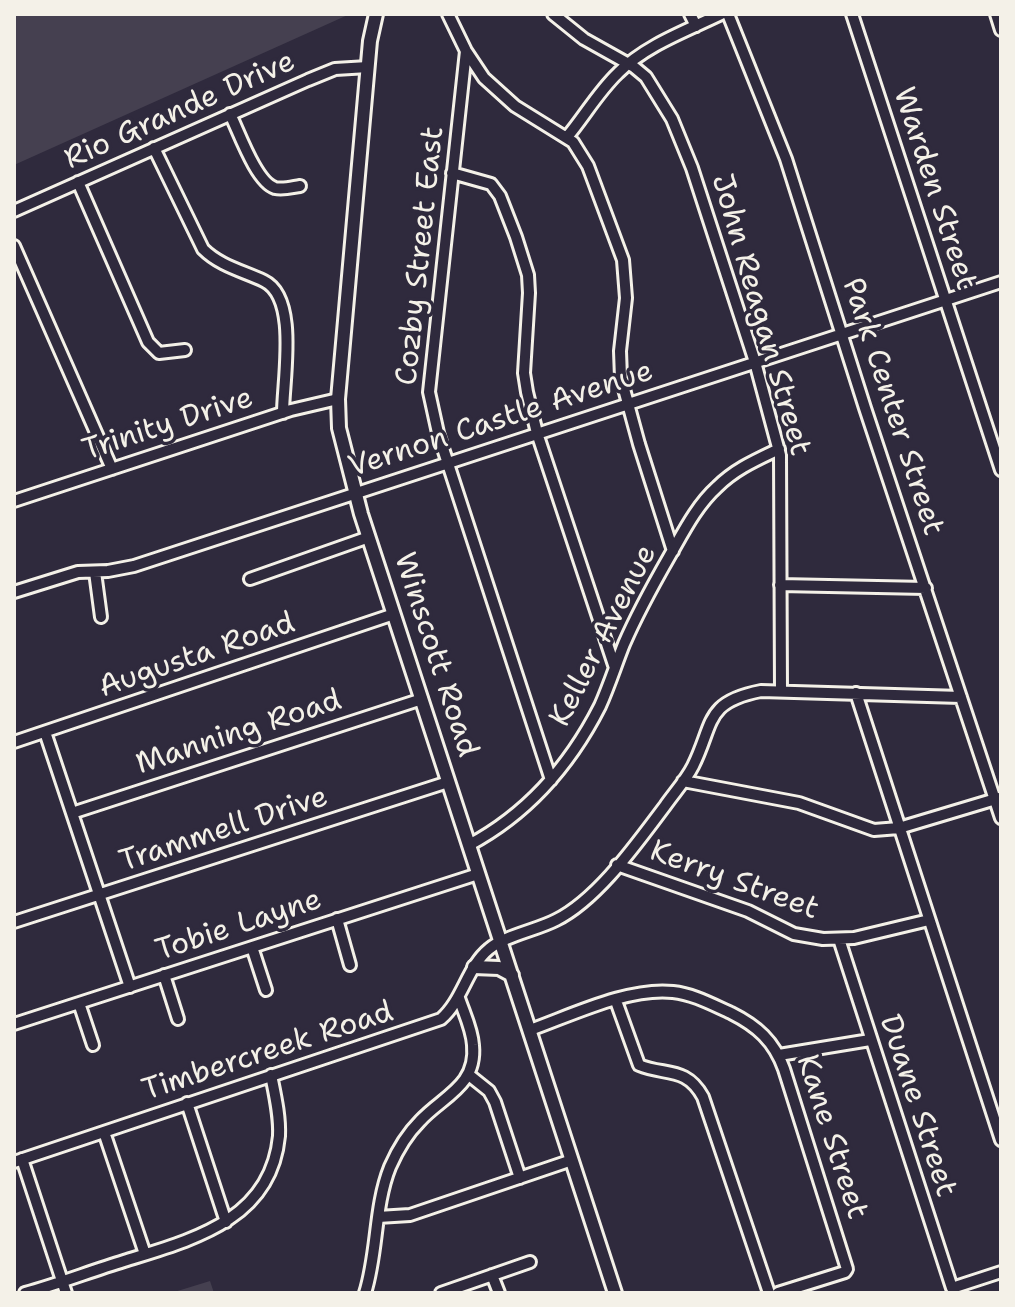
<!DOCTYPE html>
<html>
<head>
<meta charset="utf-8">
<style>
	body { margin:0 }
	#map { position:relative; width:1015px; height:1307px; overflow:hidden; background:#2f2a3d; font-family:"Shantell Sans",sans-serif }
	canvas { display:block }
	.frame { position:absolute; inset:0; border:16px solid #f4f1e8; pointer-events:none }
</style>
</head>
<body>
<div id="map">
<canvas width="1015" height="1307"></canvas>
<div class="frame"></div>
</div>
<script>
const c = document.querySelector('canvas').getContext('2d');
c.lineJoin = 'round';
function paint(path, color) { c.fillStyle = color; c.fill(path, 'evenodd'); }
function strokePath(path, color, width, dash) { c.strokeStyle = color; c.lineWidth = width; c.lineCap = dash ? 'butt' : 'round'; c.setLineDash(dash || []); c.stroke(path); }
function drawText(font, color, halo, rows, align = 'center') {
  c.font = font + ' "Shantell Sans",sans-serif'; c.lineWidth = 7; c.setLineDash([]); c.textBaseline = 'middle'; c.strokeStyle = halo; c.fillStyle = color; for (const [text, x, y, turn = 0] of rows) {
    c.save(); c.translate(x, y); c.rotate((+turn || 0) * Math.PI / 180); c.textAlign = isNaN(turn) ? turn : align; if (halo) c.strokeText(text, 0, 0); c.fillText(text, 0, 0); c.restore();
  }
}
paint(new Path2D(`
	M14 14H350L14 165Z
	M210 1281 214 1293H171Z`), '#454050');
const minor = new Path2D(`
	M448 14 466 51 484 78 515 106 573 142 588 166 623 260 626 298 620 351 621 378 639 444 673 551
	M553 14 584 39 634 67 646 77 672 119 692 168 755 362 780 455 781 691
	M690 14 696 26
	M728 14 786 159 865 408 1001 818
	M852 14 1001 470
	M996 14 1001 30
	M466 51 429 392 438 433 551 780
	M230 114C239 132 256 182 275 188 283 190 293 187 300 186
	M567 137C584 117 598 92 618 73 646 45 686 31 721 14
	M154 148 203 249C220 266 243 271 264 281 299 298 283 380 283 413
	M452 173 491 184 500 196 516 237 528 275 529 293 524 373 527 392 537 433 615 668
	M78 182 148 342 159 353 185 350
	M14 211 308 80 335 69 368 67
	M14 246 112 469
	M14 501 291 410 338 399
	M95 572 101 617
	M250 579 369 537
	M780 585 926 588
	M14 592 78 572 108 571 134 566 1001 282
	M856 693 1001 1140
	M45 732 130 987
	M14 742 394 614
	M683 781 799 803 874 830 899 828 999 798
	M72 813 422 699
	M469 845C527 814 570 765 600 706 609 686 616 664 624 644 637 614 653 585 669 557 683 533 696 506 717 487 735 469 756 460 779 449
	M617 865 748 911 794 934 823 939 854 938 929 920
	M337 919 350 965
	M14 922 448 782
	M839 939 952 1288 1001 1272
	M252 947 266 990
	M164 975 178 1019
	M616 1001 639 1065C665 1076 686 1066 703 1097L769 1293
	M79 1003 93 1045
	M14 1024 478 874
	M530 1030C572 1015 629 987 673 992 693 994 713 1005 731 1013 757 1026 774 1041 784 1069L847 1269 845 1272 778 1293
	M779 1055 870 1040
	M469 1075 489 1091 495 1102 520 1178
	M187 1103 226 1222
	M104 1132 145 1254
	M22 1159 66 1293
	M14 1162 441 1019C463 1000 467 967 489 949 504 936 537 930 556 920 598 899 637 843 665 806 674 793 686 780 693 766 714 724 704 702 761 691L961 697
	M378 1217 410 1215 572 1160
	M492 1275 499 1293
	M25 1293C58 1284 91 1271 124 1261 191 1240 271 1221 279 1136 280 1116 275 1095 271 1075
	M365 1293C378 1252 374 1207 390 1167 397 1151 407 1134 420 1121 443 1096 477 1086 473 1045 472 1029 464 1013 459 998
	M441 1293 530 1262`);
const major = new Path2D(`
	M376 14 370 41 338 399 339 428 361 514 615 1293
	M474 967 499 968 512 975`);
strokePath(minor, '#f4f1e8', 16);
strokePath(major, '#f4f1e8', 18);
strokePath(minor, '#2f2a3d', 10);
strokePath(major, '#2f2a3d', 12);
drawText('30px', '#f4f1e8', '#2f2a3d', [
	["Rio Grande Drive",180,111,-24],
	["Warden Street",934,189,72],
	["Cozby Street East",421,256,-84],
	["John Reagan Street",760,315,74],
	["Park Center Street",892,407,72],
	["Vernon Castle Avenue",501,420,-18],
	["Trinity Drive",168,425,-18],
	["Keller Avenue",604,636,-63],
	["Winscott Road",435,655,72],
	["Augusta Road",197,656,-19],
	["Manning Road",239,733,-18],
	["Trammell Drive",224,830,-18],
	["Kerry Street",734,881,20],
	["Tobie Layne",239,926,-18],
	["Timbercreek Road",268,1052,-18],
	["Duane Street",917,1106,72],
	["Kane Street",831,1137,72]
]);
</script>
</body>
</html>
